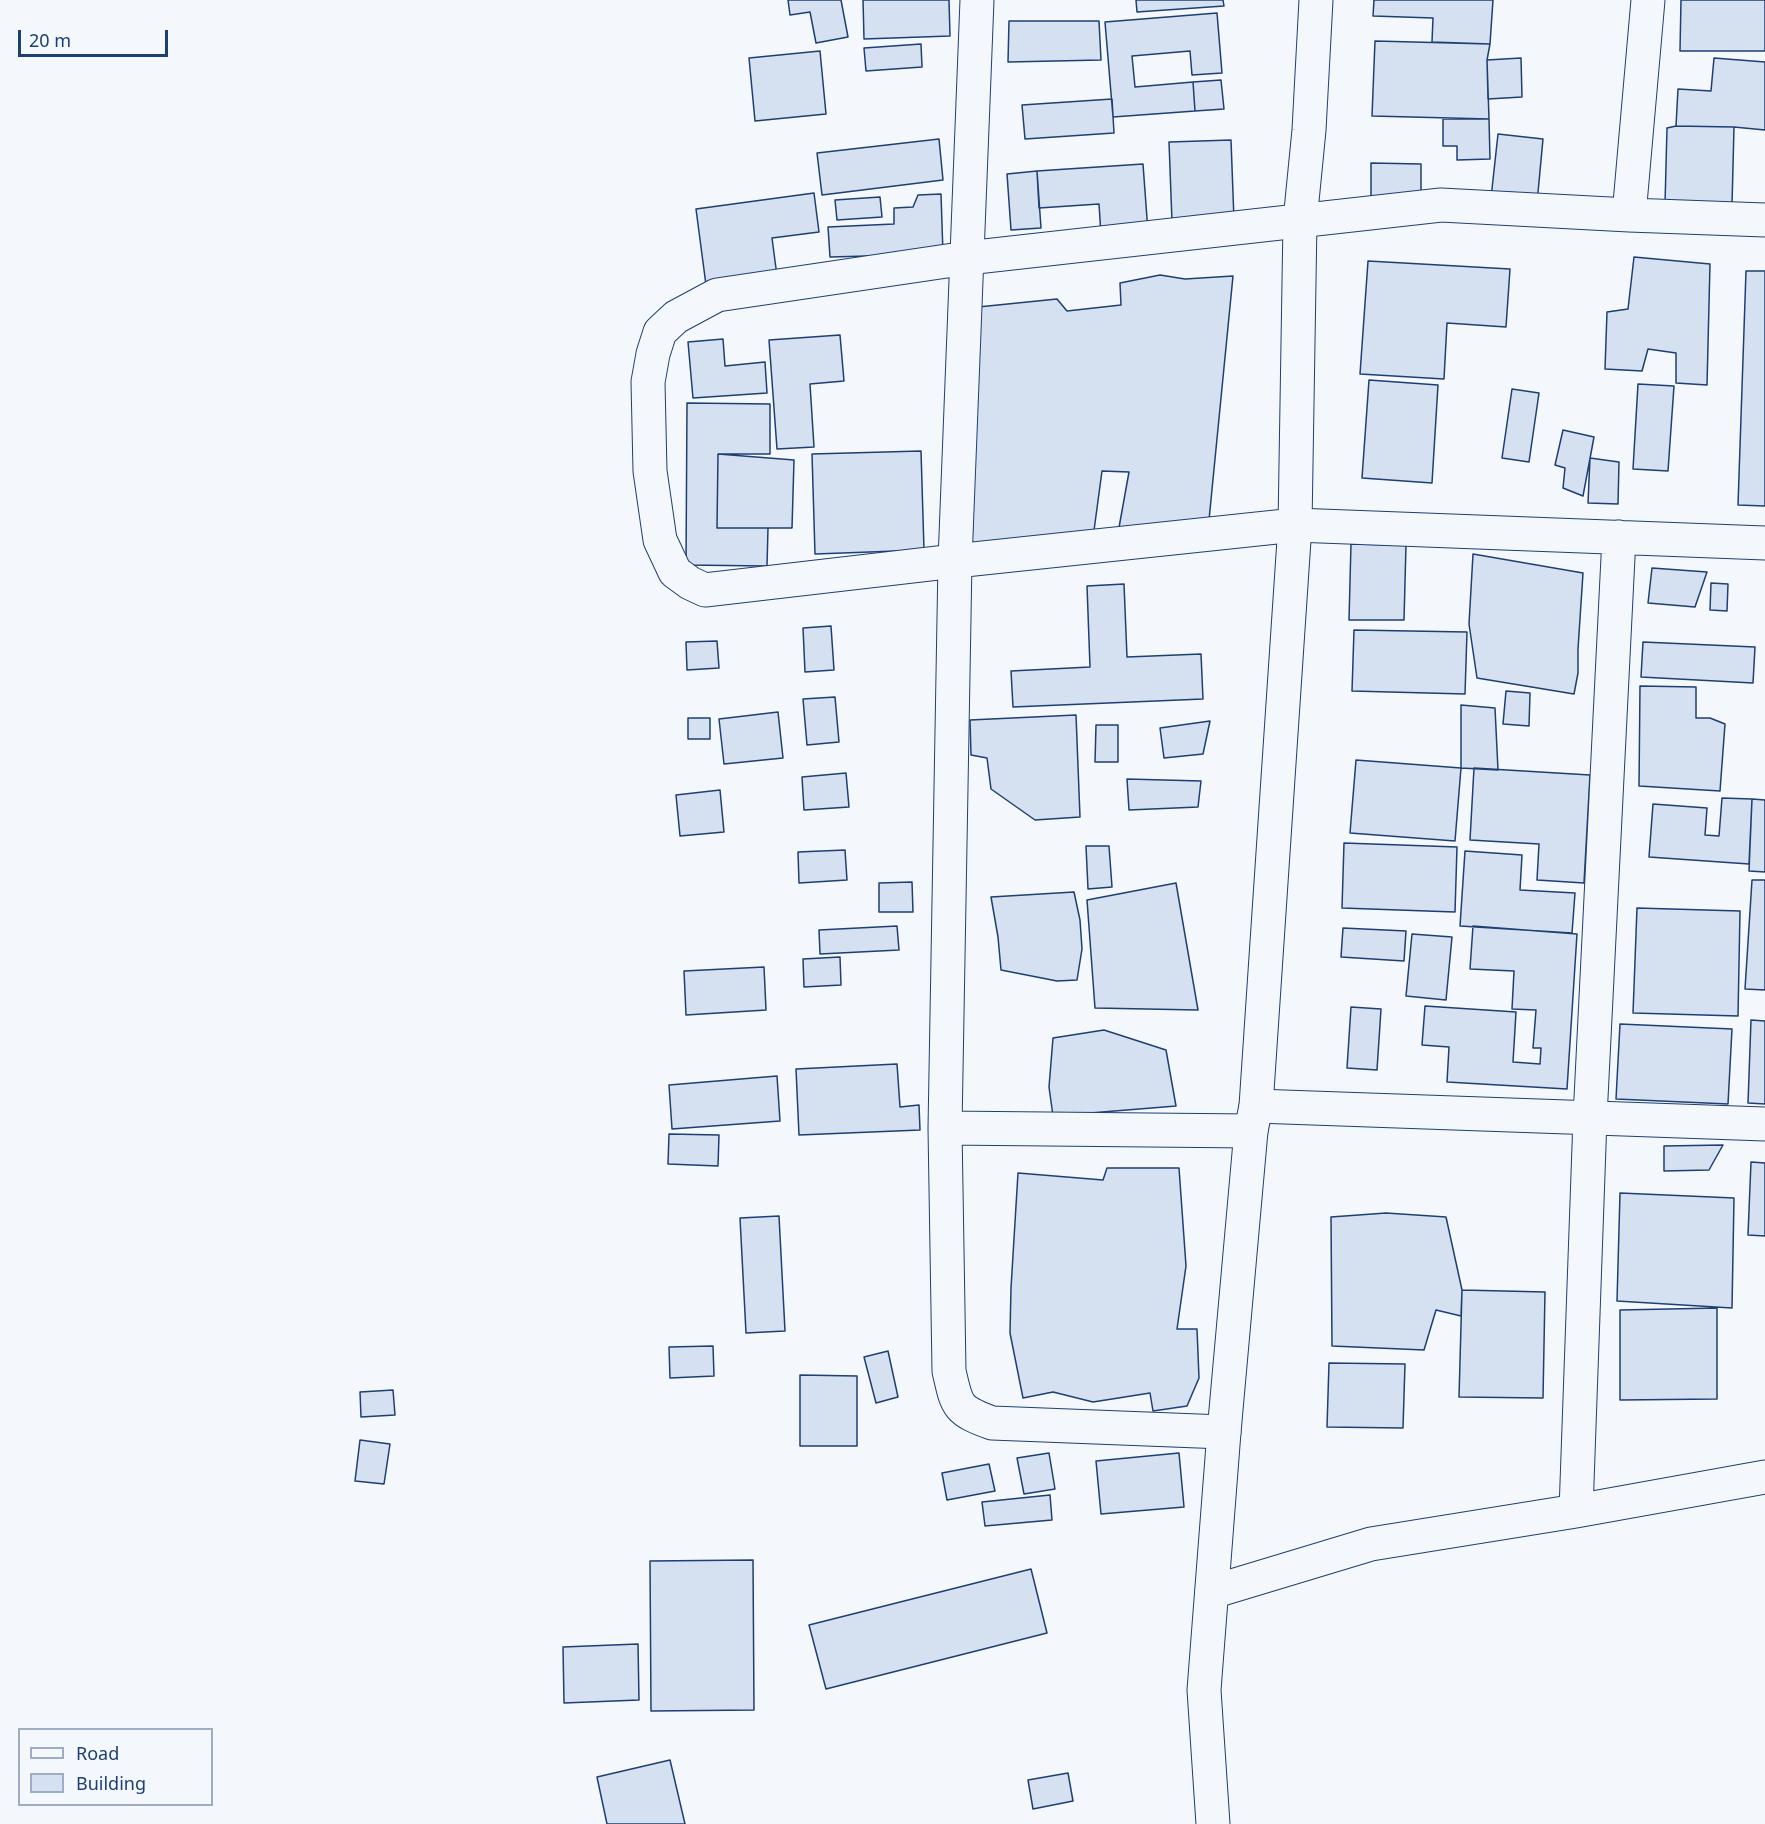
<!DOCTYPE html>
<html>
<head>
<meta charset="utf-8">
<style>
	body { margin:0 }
	#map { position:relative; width:1765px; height:1824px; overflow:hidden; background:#f4f7fb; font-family:"Noto Sans",sans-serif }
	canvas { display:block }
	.legend { position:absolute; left:18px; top:1728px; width:195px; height:78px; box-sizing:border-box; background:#f4f7fb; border:2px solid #9eadc5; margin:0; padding:8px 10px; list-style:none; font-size:18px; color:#1d3f73 }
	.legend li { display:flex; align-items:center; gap:12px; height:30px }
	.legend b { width:30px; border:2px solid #9eadc5 }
	.scale { position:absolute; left:18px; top:30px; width:150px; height:27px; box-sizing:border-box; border:3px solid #1d3f73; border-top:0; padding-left:8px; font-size:18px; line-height:21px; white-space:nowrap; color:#1d3f73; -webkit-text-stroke:4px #f4f7fb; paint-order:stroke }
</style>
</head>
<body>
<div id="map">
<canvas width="1765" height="1824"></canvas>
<ul class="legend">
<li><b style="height:8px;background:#f4f7fb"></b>Road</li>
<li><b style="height:16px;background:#d5e0f0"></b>Building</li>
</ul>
<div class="scale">20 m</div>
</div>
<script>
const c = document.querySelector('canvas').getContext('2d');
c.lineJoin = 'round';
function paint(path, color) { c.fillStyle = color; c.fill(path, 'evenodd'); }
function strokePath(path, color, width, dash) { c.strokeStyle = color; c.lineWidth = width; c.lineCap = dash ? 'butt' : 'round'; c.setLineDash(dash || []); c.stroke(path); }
const building = new Path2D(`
	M788 0H841L848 37 816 43 810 12 790 15Z
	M863 0H949L950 36 864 39Z
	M1136 0H1223L1224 6 1137 12Z
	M1374 0H1493L1490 44 1432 42 1433 18 1373 16Z
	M1681 0H1765V51H1680Z
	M1217 13 1222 73 1192 75 1190 51 1132 56 1135 87 1193 82 1195 111 1113 117 1105 22Z
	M1009 21H1099L1101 60 1008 62Z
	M1375 41 1490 44 1487 60 1489 119 1372 116Z
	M921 44 922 67 866 71 864 48Z
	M820 51 826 114 755 121 749 58Z
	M1521 58 1522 97 1488 99 1487 60Z
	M1714 58 1765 62V130L1734 127 1676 126 1678 89 1711 91Z
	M1221 80 1224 109 1195 111 1193 82Z
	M1112 99 1114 133 1025 139 1022 105Z
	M1443 119H1489L1490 159 1457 160V146H1443Z
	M1676 126 1734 127 1732 205 1665 204 1667 128Z
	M1498 134 1543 139 1537 203 1491 198Z
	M939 139 943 180 822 195 817 153Z
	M1231 140 1234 220 1172 222 1169 142Z
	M1371 163 1421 164V202H1371Z
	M1143 164 1148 232 1101 235 1099 204 1039 208 1037 171Z
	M1037 171 1041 228 1011 230 1007 174Z
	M814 193 819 232 772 238 777 276 706 285 696 209Z
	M941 194 943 254 830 257 828 227 894 224V208L913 207 918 195Z
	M880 197 882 217 837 220 835 200Z
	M1634 257 1710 264 1707 385 1676 383V353L1648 349 1642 371 1605 369 1607 312 1628 309Z
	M1368 261 1510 269 1506 327 1447 323 1444 379 1360 374Z
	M1746 271H1765V506L1738 505Z
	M1160 275 1185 279 1233 276 1209 520 1118 533 1129 472 1102 471 1093 538 972 547 978 307 1057 299 1067 311 1121 305 1120 283Z
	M840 335 844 381 810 384 814 447 777 449 769 340Z
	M723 339 725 366 765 362 767 393 693 398 688 342Z
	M1369 380 1438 385 1432 483 1362 478Z
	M1638 384 1674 386 1668 471 1633 469Z
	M1512 389 1539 393 1529 462 1502 458Z
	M687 403 770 404V454H718L717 528H768L767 566 686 565Z
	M1563 430 1594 437 1583 496 1563 488 1565 468 1555 465Z
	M921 451 924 550 815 554 812 454Z
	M718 454 794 460 792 528H717Z
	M1590 458 1619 462 1618 504 1588 503Z
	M1351 544 1406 545 1404 620H1349Z
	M1473 554 1583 573 1578 649V673L1574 694 1477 678 1469 624Z
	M1652 568 1707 572 1695 607 1648 603Z
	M1711 583 1728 584 1727 611 1710 610Z
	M1124 584 1127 657 1201 654 1203 699 1013 707 1011 671 1090 667 1087 586Z
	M831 626 834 670 805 672 803 628Z
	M1354 630 1467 632 1465 694 1352 691Z
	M717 641 719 668 687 670 686 642Z
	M1643 642 1755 647 1753 683 1641 677Z
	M1640 686 1696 687V718H1710L1725 724 1720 791 1639 786Z
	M1506 691 1530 693 1529 726 1503 724Z
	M835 697 839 742 807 745 803 699Z
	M1461 705 1495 708 1498 770 1461 768Z
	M778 712 783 758 724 764 719 719Z
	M1076 715 1080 817 1035 820 991 789 987 758 971 755 970 720Z
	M688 718H710V739H688Z
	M1210 721 1203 754 1164 758 1160 728Z
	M1096 725H1118V762H1095Z
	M1356 760 1461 768 1455 841 1350 833Z
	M1474 768 1590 775 1584 883 1537 880 1539 844 1470 840Z
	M846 773 849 807 804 810 802 777Z
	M1127 779 1201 781 1198 807 1129 810Z
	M720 790 724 832 680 836 676 795Z
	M1722 798 1752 799 1749 864 1649 857 1653 804 1707 808 1705 835 1719 836Z
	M1752 799 1765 800V872L1749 871Z
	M1344 843 1457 847 1455 912 1342 908Z
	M1086 846H1109L1112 887 1088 889Z
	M845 850 847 880 799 883 798 852Z
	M1465 851 1522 855 1520 890 1575 893 1572 933 1460 926Z
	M1752 880H1765V990L1745 989Z
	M912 882 913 912H879V883Z
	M1176 883 1198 1010 1095 1008 1087 900Z
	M1074 892 1080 920 1082 949 1077 980 1057 981 1001 970 998 937 991 897Z
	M1637 908 1740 911 1738 1016 1633 1013Z
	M897 926 899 950 820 954 819 930Z
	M1473 926 1577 934 1567 1089 1447 1082 1449 1047 1422 1045 1425 1006 1516 1012 1513 1062 1540 1064 1541 1048H1533L1536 1010 1512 1009 1514 971 1470 969Z
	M1343 928 1406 931 1404 961 1341 957Z
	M1412 934 1452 937 1446 1000 1406 996Z
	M840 957 841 985 804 987 803 959Z
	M764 967 766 1010 686 1015 684 971Z
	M1351 1007 1381 1009 1377 1070 1347 1068Z
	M1751 1020 1765 1021V1104L1748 1103Z
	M1620 1024 1732 1029 1728 1104 1616 1099Z
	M1104 1030 1166 1050 1176 1106 1053 1116 1049 1087 1053 1038Z
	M897 1064 900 1107 919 1105 920 1130 799 1135 796 1069Z
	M777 1076 780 1121 672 1129 669 1085Z
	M669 1134 719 1135 718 1166 668 1164Z
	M1723 1145 1709 1170 1664 1171V1146Z
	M1751 1162 1765 1163V1236L1748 1235Z
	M1107 1168H1179L1186 1266 1177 1329H1197L1199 1378 1187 1406 1153 1411 1150 1393 1093 1402 1053 1392 1023 1398 1010 1333 1011 1288 1018 1173 1103 1180Z
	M1620 1193 1734 1198 1732 1308 1617 1301Z
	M1386 1213 1446 1217 1462 1290 1461 1316 1436 1310 1424 1350 1332 1346 1331 1217Z
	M779 1216 785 1331 746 1333 740 1218Z
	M1462 1290 1545 1292 1543 1398 1459 1397Z
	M1717 1308V1399L1620 1400V1310Z
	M713 1346 714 1376 670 1378 669 1347Z
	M888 1351 898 1397 876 1403 864 1357Z
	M1329 1363 1405 1364 1403 1428 1327 1427Z
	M800 1375 857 1376V1446H800Z
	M393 1390 395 1415 361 1417 360 1392Z
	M360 1440 390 1444 384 1484 355 1481Z
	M1049 1453 1055 1489 1024 1494 1017 1458Z
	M1179 1453 1184 1507 1101 1514 1096 1461Z
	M989 1464 995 1491 947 1500 942 1473Z
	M1050 1495 1052 1520 985 1526 982 1502Z
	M753 1560 754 1710 651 1711 650 1561Z
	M1031 1569 1047 1633 826 1689 809 1625Z
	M638 1644 639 1700 564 1703 563 1647Z
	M670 1760 685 1824H607L597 1777Z
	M1068 1773 1073 1801 1033 1809 1028 1780Z`);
paint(building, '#d5e0f0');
strokePath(building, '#1d3f73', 1.5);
const minor = new Path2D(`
	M977 0 955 561 945 1128 949 1371C957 1406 956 1410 992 1423L1224 1432
	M1629 215 1648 0
	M1765 220 1629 215 1441 205 967 258 717 295 676 317 660 332 653 354 648 382 650 471 660 540 675 572 690 583 705 590 955 561 1295 525 1765 543
	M1256 1106 1765 1124
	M945 1128 1251 1131
	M1576 1511 1590 1118 1619 537
	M1212 1592 1371 1544 1576 1511 1765 1477`);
const tertiary = new Path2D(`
	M1213 1824 1204 1690 1224 1432 1251 1131 1256 1106 1295 525 1300 221 1309 130 1316 0`);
strokePath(minor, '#1d3f73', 35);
strokePath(tertiary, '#1d3f73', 35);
strokePath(minor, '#f4f7fb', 33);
strokePath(tertiary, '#f4f7fb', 33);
</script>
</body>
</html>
